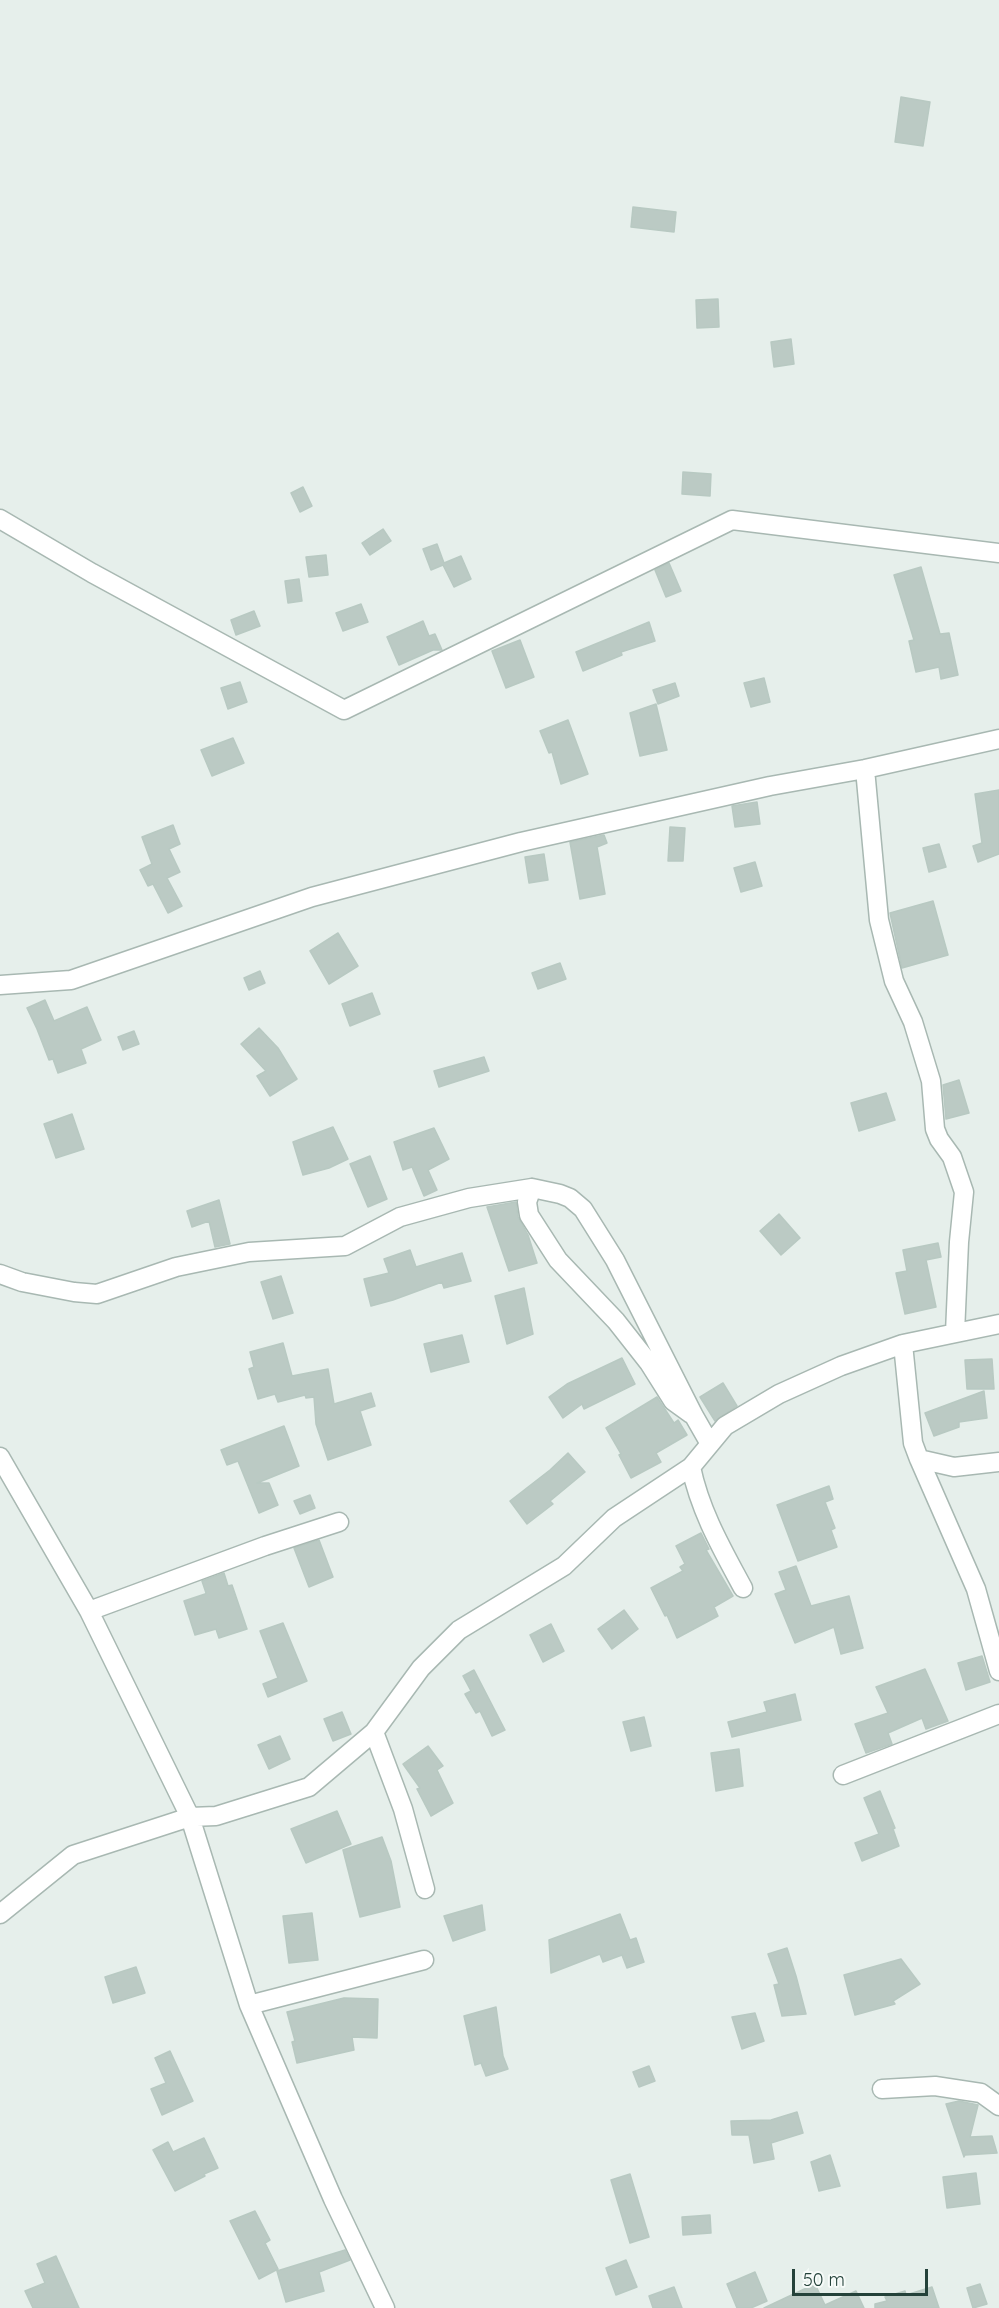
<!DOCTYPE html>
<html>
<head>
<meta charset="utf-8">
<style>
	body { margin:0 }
	#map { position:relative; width:999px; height:2308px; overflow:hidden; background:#e6efeb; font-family:Quicksand,sans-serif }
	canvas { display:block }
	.scale { position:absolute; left:792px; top:2269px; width:136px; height:27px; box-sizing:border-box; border:3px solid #24423a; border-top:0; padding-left:8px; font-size:18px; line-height:21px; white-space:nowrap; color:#24423a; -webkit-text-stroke:4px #f7fbf9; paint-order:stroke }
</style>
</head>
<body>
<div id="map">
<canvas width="999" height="2308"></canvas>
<div class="scale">50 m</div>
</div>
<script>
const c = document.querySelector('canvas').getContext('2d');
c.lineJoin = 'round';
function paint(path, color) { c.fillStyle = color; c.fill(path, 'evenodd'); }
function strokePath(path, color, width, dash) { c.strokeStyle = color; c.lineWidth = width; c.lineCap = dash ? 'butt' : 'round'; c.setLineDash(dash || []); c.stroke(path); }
const building = new Path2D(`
	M901 97 930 102 923 146 895 142Z
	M633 207 676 212 674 232 631 227Z
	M718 299 719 327 697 328 696 300Z
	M791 339 794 364 774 367 771 342Z
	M683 472 711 474 710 496 682 494Z
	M303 487 312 506 300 512 291 493Z
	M383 529 391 541 370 555 362 543Z
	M437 544 444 563 461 556 471 579 454 587 443 565 431 570 423 549Z
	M326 555 328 575 309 577 306 557Z
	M669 563 681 591 666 597 655 570Z
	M921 567 940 634 949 633 958 675 941 679 939 667 916 672 909 641 914 640 894 575Z
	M299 579 302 601 288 603 285 581Z
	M361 604 368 622 343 631 336 613Z
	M254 611 260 626 236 635 231 620Z
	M423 621 429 636 435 634 442 650H433L399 665 387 637Z
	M649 622 655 641 621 652 622 655 583 671 576 652Z
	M520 640 534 677 506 688 492 651Z
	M764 678 770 702 751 707 744 683Z
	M240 682 247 702 228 709 221 688Z
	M675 683 679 696 658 704 653 690Z
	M656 704 667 750 640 756 630 713Z
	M568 720 588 774 561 784 552 752 549 753 540 731Z
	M233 738 244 763 212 776 201 750Z
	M999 790V854L978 862 973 846 982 843 975 794Z
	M757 802 760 824 735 827 732 806Z
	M173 825 180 844 169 849 180 872 167 878 182 906 168 913 153 884 148 886 140 870 152 864 142 837Z
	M670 827 685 828 683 861H668Z
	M604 835 607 843 597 847 605 894 580 899 570 842Z
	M939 844 946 867 929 872 923 848Z
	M544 854 548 880 529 883 525 857Z
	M755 862 762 886 741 892 734 868Z
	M933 901 948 955 902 968 890 913Z
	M338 933 358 966 329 984 310 951Z
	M560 963 566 979 538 989 532 973Z
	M260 971 265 983 249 990 244 978Z
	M372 993 380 1014 350 1026 342 1004Z
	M45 1000 54 1021 87 1007 101 1040 81 1049 86 1063 58 1073 53 1059 49 1060 37 1029 27 1008Z
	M259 1028 278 1048 297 1079 270 1096 257 1076 266 1071 241 1044Z
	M134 1031 139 1044 123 1050 118 1037Z
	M484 1057 489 1071 439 1087 434 1071Z
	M959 1080 969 1113 946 1119 943 1085Z
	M886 1093 895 1120 859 1131 851 1103Z
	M72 1114 84 1149 56 1158 44 1124Z
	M333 1127 348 1159 329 1168 303 1175 293 1142Z
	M434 1128 449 1159 428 1170 437 1190 424 1196 412 1167 403 1170 394 1142Z
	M370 1156 387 1199 368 1207 350 1164Z
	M219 1200 230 1244 215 1247 209 1221 192 1227 187 1211Z
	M516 1202 518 1217 528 1235 537 1263 509 1271 487 1207Z
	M779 1214 800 1238 781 1255 760 1231Z
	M938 1243 941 1257 926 1260 936 1307 905 1314 896 1273 907 1271 903 1250Z
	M410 1250 416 1267 462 1253 471 1281 444 1288 442 1282 393 1300 371 1306 364 1279 389 1273 384 1259Z
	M281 1276 293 1313 273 1319 261 1282Z
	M524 1288 533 1334 507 1344 495 1296Z
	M462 1335 469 1362 431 1372 424 1344Z
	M283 1343 292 1376 328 1369 334 1404 371 1393 375 1406 360 1411 371 1445 328 1460 316 1424 314 1397 306 1398 305 1395 278 1402 275 1394 258 1399 249 1369 254 1367 250 1352Z
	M622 1358 635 1384 584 1409 582 1404 563 1418 549 1397 567 1384Z
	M992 1359 994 1389H967L965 1360Z
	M723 1383 737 1406 715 1421 700 1397Z
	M984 1391 987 1418 959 1422V1427L934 1436 925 1413Z
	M657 1397 674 1423 678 1420 687 1435 656 1453 661 1462 631 1478 619 1455 621 1454 606 1428Z
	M284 1426 299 1466 257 1483H269L278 1505 259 1513 238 1461 227 1465 221 1450Z
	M568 1453 585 1472 550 1501 553 1504 527 1524 510 1501 550 1470Z
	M829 1486 833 1499 825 1502 835 1528 831 1530 837 1547 798 1561 777 1505Z
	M310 1495 315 1508 300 1514 294 1501Z
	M701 1533 709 1549 706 1550 733 1596 714 1607 718 1616 677 1638 667 1615 665 1616 651 1588 683 1571 680 1567 685 1564 676 1546Z
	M319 1540 333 1577 309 1587 294 1548Z
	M796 1566 811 1606 849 1596 863 1648 841 1654 834 1627 795 1643 775 1594 786 1590 779 1572Z
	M224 1573 228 1586 232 1585 247 1629 219 1638 216 1629 195 1635 184 1601 205 1594 206 1593 202 1581Z
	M624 1610 638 1629 612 1649 598 1629Z
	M283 1623 307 1681 268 1697 263 1684 278 1678 260 1631Z
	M551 1624 564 1651 543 1662 530 1635Z
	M982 1656 990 1682 966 1690 958 1663Z
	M925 1669 948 1721 926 1729 922 1718 888 1733 892 1744 866 1753 855 1724 888 1713 876 1687Z
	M474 1670 505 1730 492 1736 480 1711 476 1713 465 1694 471 1691 463 1676Z
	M795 1694 801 1720 732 1737 728 1722 767 1712 764 1702Z
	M342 1712 351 1734 333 1741 324 1719Z
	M644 1717 651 1746 631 1751 623 1722Z
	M280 1736 290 1759 269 1769 258 1745Z
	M428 1746 443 1766 437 1770 453 1803 431 1816 417 1789 420 1788 403 1764Z
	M739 1749 743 1786 716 1791 711 1753Z
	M880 1791 895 1828 893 1829 899 1846 862 1861 855 1843 879 1834 864 1798Z
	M337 1811 351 1844 306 1863 291 1829Z
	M382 1837 391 1861 400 1907 360 1917 343 1850Z
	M482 1905 485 1930 453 1941 444 1916Z
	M312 1913 318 1960 289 1963 283 1916Z
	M620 1914 630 1940 636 1938 644 1962 627 1968 622 1955 603 1962 600 1954 551 1973 549 1940Z
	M787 1948 796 1976 806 2014 782 2016 774 1985 779 1984 768 1954Z
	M901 1959 920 1984 893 2001 895 2004 855 2015 844 1975Z
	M136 1967 145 1993 113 2003 105 1977Z
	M344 1998 378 1999 377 2038 352 2037 354 2050 297 2063 292 2042 295 2041 287 2012Z
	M496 2007 503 2056 508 2069 486 2076 481 2063 475 2065 464 2016Z
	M755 2013 764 2041 742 2049 732 2017Z
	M170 2051 193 2101 162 2115 151 2089 166 2083 155 2058Z
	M649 2066 655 2081 639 2087 633 2072Z
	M959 2101 978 2105 970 2137 992 2136 997 2153 965 2155 964 2157 946 2104Z
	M797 2112 803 2133 771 2143 774 2159 754 2163 749 2135H732L731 2121 771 2120Z
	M204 2138 218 2168 204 2174 205 2176 175 2191 153 2150 168 2142 173 2152Z
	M830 2155 840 2186 819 2191 811 2162Z
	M976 2173 980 2204 947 2208 943 2177Z
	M630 2174 649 2237 630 2243 611 2180Z
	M255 2211 270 2240 265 2243 278 2269 259 2279 230 2221Z
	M710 2215 711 2233 683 2235 682 2217Z
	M345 2250 350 2260 319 2272 324 2291 286 2302 277 2271Z
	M56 2256 79 2308H33L25 2291 45 2283 37 2264Z
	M626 2260 637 2287 616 2295 606 2268Z
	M755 2272 767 2301 751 2308H737L727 2284Z
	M815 2284 825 2305 856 2291 864 2308H764Z
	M980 2284 987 2304 973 2308 967 2288Z
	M674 2287 682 2308H653L649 2296Z
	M932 2287 939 2308H875V2304L887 2301 885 2297 905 2291 906 2295Z`);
paint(building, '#bbcac4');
strokePath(building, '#b8c9c2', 1.5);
const minor = new Path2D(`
	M0 519 92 573 344 710 732 520 999 553
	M865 769 879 920 894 981 913 1022 931 1081 935 1129 939 1139 952 1157 964 1192 959 1242 955 1333
	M0 985 71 980 312 897 521 842 770 786 865 769 999 739
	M532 1188 527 1202 529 1215 558 1260 616 1321 649 1363 673 1401 691 1414
	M0 1274 22 1282 74 1292 97 1294 176 1267 249 1252 345 1246 400 1217 469 1198 532 1188 560 1194 570 1198 583 1209 615 1260 694 1416 710 1444
	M903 1344 913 1443 919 1459 954 1467 999 1462
	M0 1457 89 1611 190 1817 249 2005 333 2199 385 2308
	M919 1459 976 1589 999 1671
	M743 1588C722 1549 700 1511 691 1467L725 1426 779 1394 841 1366 903 1344 999 1324
	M89 1611 265 1546 339 1522
	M374 1732 403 1809 425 1889
	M843 1775 999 1714
	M0 1914 73 1855 190 1817 216 1816 309 1787 374 1732 421 1668 459 1630 564 1566 614 1518 691 1467
	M249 2005 424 1960
	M882 2089 935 2086 981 2093 999 2106`);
strokePath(minor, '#a8b8b2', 21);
strokePath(minor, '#fff', 18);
</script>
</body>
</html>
